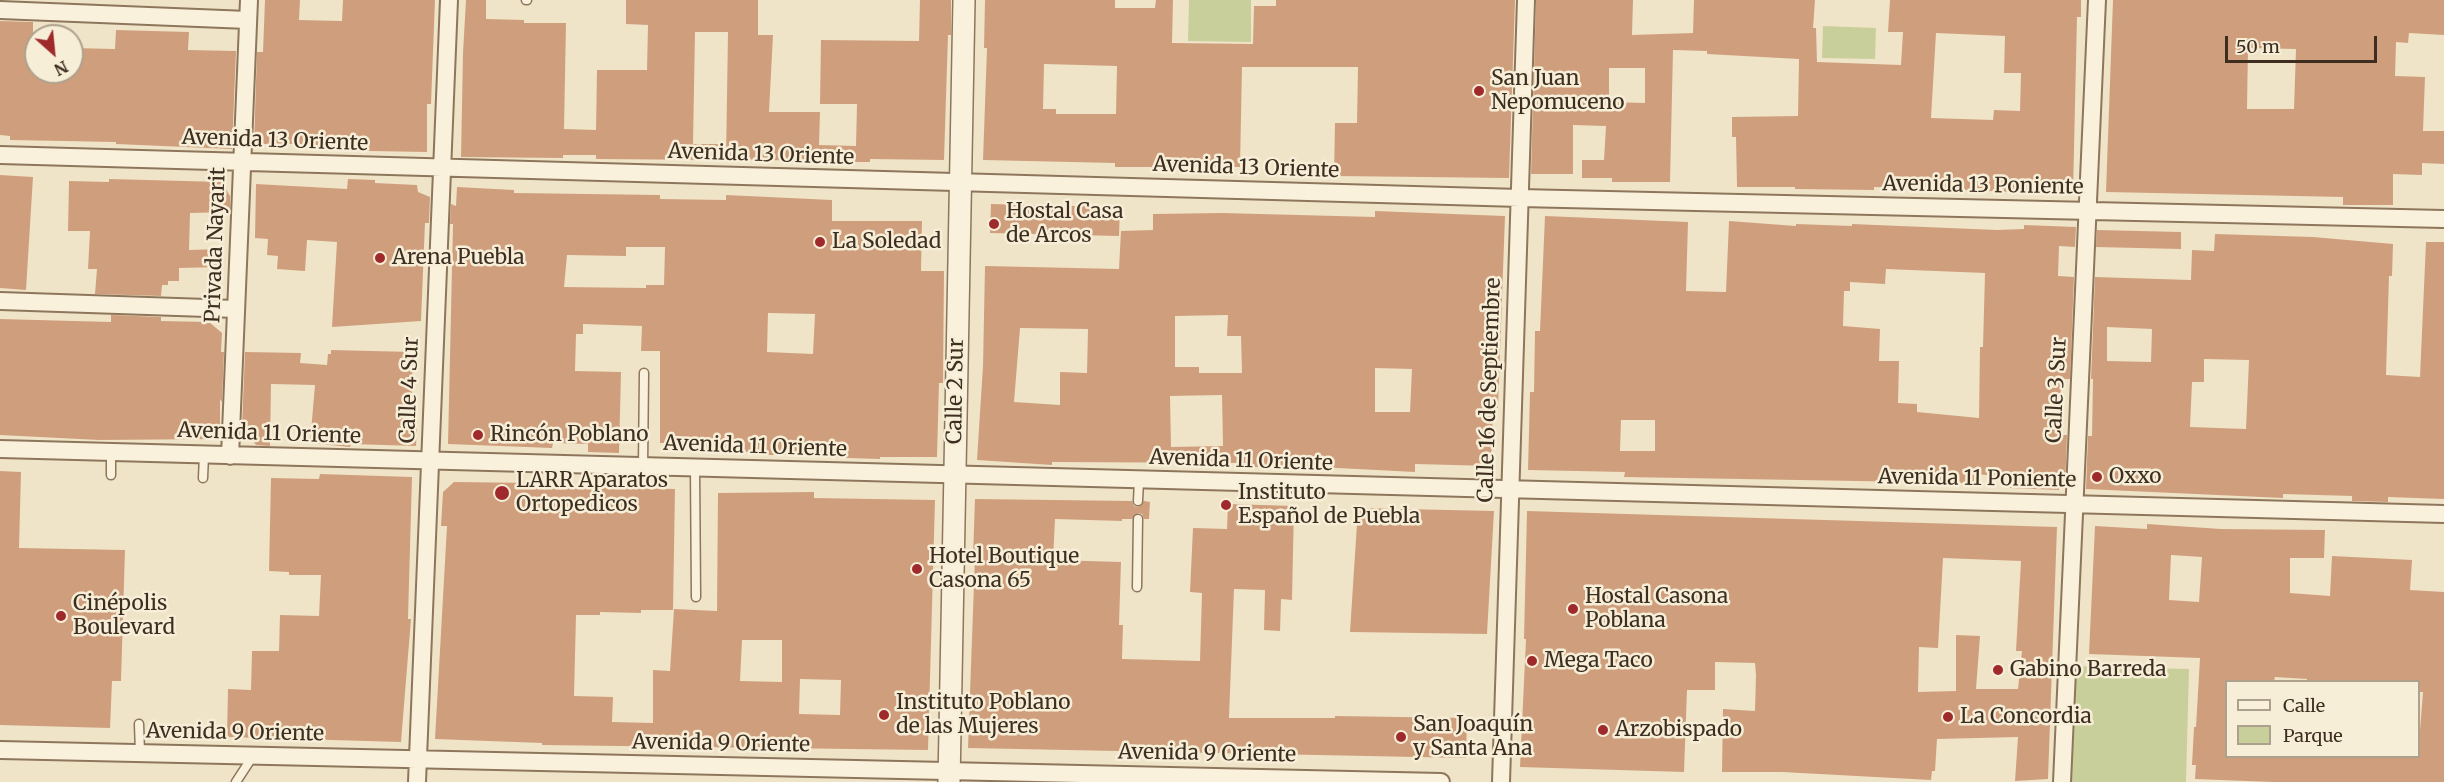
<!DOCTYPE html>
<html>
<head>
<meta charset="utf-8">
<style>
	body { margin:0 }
	#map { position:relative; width:2444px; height:782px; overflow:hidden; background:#f0e4c8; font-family:Merriweather,serif }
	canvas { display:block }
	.legend { position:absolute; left:2225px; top:680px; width:195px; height:78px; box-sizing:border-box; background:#f7eed8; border:2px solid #ada18e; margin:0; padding:8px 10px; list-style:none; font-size:18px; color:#3d2e20 }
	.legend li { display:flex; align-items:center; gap:12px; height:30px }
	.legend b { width:30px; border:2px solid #ada18e }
	.north { position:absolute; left:24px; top:24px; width:60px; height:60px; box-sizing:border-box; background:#f7eed8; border:2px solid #ada18e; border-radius:50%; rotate:153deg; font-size:16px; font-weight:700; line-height:24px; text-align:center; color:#3d2e20 }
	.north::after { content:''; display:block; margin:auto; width:21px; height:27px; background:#9e2a2b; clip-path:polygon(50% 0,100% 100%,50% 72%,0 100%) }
	.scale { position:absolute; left:2225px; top:36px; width:152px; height:27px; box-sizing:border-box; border:3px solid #3d2e20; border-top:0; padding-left:8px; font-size:18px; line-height:21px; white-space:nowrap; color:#3d2e20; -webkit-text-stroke:4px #f7eed8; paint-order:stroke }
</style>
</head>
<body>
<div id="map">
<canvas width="2444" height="782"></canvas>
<ul class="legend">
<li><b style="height:8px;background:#faf1dc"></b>Calle</li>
<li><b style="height:16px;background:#c9cf9b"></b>Parque</li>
</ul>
<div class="north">N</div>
<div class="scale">50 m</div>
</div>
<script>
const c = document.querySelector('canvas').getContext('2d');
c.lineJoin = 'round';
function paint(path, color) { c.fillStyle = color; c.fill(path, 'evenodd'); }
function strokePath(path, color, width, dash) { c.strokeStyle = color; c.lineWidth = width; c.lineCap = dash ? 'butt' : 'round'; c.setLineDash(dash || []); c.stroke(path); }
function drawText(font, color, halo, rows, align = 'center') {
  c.font = font + ' Merriweather,serif'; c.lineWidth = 5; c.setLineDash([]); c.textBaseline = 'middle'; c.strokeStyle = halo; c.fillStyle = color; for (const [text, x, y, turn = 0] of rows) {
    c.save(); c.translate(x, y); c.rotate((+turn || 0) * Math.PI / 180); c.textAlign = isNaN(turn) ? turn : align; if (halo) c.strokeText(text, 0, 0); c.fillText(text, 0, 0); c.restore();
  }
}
paint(new Path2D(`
	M1189 0H1251V42L1188 41Z
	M1823 26 1876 28 1875 59 1822 58Z
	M2069 666 2189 669 2186 782H2065Z`), '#c9cf9b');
paint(new Path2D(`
	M265 0H300L299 20 342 21 343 0H435L431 104H427V152L313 150V144H254L257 52H263Z
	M466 0H486V19L524 20V23H566L564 129 596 130 597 70H647L648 25 626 24V0H758V35H773L769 112H820L819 145 856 146 857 104H820L821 40 919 41 920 0H951V35H948L944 160 870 159V162H852L726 159 728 32H695L693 144H720L721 160 596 159V155H563V158L461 157 463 53Z
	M985 0H1115V8H1155L1156 0H1173L1172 43 1253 44 1254 6H1276V0H1515L1509 178 1334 176 1335 123H1357L1358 67H1242L1240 167H1115V163L983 160 987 48H984ZM1044 64 1117 66 1116 114H1056V109H1043Z
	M1536 0H1633L1632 35 1693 33 1694 0H1815L1813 28H1816L1817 62 1901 65 1903 32H1888L1890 0H2081V17H2077L2073 194 1874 187V190L1795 189V187H1737L1736 137H1732V117L1798 116 1799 59 1707 54V51L1673 50 1670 182H1612V178H1582V160H1604L1606 126 1573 125V174H1531ZM1936 33 2005 36 2004 73H2021L2020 111 1994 110 1993 120 1931 118ZM1609 68H1645V103L1609 102Z
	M2113 0H2444V35L2409 33 2408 43 2396 42 2395 76 2425 77 2423 131H2444V164L2422 163V175L2393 174V205H2343V197L2106 192ZM2248 48 2296 49 2294 109H2247Z
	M0 21 33 22V34H36V72H72V48L115 49 116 30 189 32 188 50 236 51 232 149 116 144V142L10 140V136L0 135Z
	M0 175 33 177 26 290 0 288Z
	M109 179 222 182 230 196V212L190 213 189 250 222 249V267L179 268V281H168V285H162L161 296 95 294 97 269H88L90 231H68L69 181 109 182Z
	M348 179 375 180V183L417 185 418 192 430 197 429 223H425L421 321 332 327 337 242 307 240 305 271 277 269 278 256 267 255 268 239 255 238 256 184 347 189Z
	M457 187 514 190V193L660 195V199L726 200V195L832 200V221H922L921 271H944L943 383H939L937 457H880V459L815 457V455H752V452H689V443H660V351H641L642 326 583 324V334H576L575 371 621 372 619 453 588 452V444L553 443 552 448 448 444 453 224H450L451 204 456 206ZM626 247H665L664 285H646V288L564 287 567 255 626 256ZM768 313 815 314 813 354 767 352Z
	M991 204 1120 207 1119 236 990 233Z
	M1375 211 1505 216 1498 408H1493L1491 466 1415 464V472L1318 467H1245V463L1052 462V465L977 460 983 366 985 266 1119 269 1121 231 1153 230V214L1222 213 1375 217ZM1228 315 1227 336H1241L1242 373H1199V367H1175V316ZM1020 328 1088 329 1087 373 1060 372V405L1014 402ZM1375 368 1412 369 1410 412H1375ZM1222 395 1223 446 1171 447 1170 396Z
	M1545 216 1688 222 1686 291 1726 292 1729 221 1796 226V224L1852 226V224L1997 230 2024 229V225L2076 227 2075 247 2059 246 2058 276 2074 277 2070 379H2061L2060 435H2067L2065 488H2059V490L2010 488 2011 477 1975 474 1974 484 1937 481V485L1914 484 1915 482 1624 477 1625 472 1528 470 1530 392H1534L1535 331H1540ZM1886 269 1985 273 1983 347H1980L1979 418 1917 412V404L1898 403 1899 361H1879L1880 329 1843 326 1844 291H1850V282L1885 284ZM1621 420H1655V451H1620Z
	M2097 230 2181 232V249L2096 247Z
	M2215 234 2313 237 2393 244 2392 276H2389L2386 375 2420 377 2426 242H2444V499L2388 497V502L2352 501V496L2283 494V498L2086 489 2088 436H2092L2093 379H2091L2095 277 2191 280 2192 250 2214 251ZM2107 327 2152 329 2151 362 2107 361ZM2204 359 2249 360 2246 429 2190 427 2192 382H2204Z
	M111 315 161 317V321L209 322 222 333 221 352H224L222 402 220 399V439L99 440 0 435V319L111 322Z
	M331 350 413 352 411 423H417L416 446 351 444 350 447 310 443 315 385 271 384 270 446 256 445 242 427 245 352 301 353 300 363 327 365 328 354H331Z
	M0 471 21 472 19 548 125 550 121 681H112L110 728 0 725Z
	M320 474 412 477 408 619H411L401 742 227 737 228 689 251 690 252 651H279L280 615 319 616 321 575H289V572L269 571 271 478 319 479Z
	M454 482 538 483 585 485V487L675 489 673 610H641V613L600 612V615H576L574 696 613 697 612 722 653 723V670L670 671 674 609 717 611 718 493 814 492V498L935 500 928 750 542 745V743L435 739 447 526H441L443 492ZM742 640H782V682L740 681ZM800 679 841 680 840 715 799 714Z
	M975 499 1132 501 1134 506 1138 507 1144 501 1150 502 1149 519H1144L1142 514 1138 513 1132 519H1122V521L1055 519 1053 560 1121 562 1119 625H1123L1122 659 1200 661 1202 593 1190 592 1193 528 1227 529 1228 504 1294 506 1292 600 1281 599 1280 631 1264 630 1265 590 1234 589 1229 718H1335V716L1467 718 1466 758 968 748 975 556H973Z
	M1358 508 1494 511 1487 634 1350 632Z
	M1527 511 2057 527 2048 779 2015 781 2018 737 1937 739 1935 771H1932L1931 780 1782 772H1722L1723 709 1755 711 1756 675 1755 663 1715 662V690H1687L1684 772 1520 767 1526 639H1524ZM1943 558 2021 561 2016 651H2022L2018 689H1976L1980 636 1956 635V691L1918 692 1919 647 1938 648Z
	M2147 524 2221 529 2325 530 2324 558H2290V593L2330 596 2332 556 2412 560 2410 590 2444 592V782H2273L2195 779 2196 765H2192L2194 727H2196L2200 658 2089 654 2095 526 2147 529ZM2171 555 2202 557 2199 602 2169 600ZM2275 677 2307 679V681H2418V692H2423L2418 756H2226V681H2274Z`), '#cf9f7d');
const service = new Path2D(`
	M526 0H527
	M111 452V475
	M643 466 644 373
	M695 468 696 597
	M203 478 204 455
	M1138 501 1139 480
	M1137 587 1138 519
	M139 724 140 753
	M236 782 253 756`);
const minor = new Path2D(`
	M0 10 248 20
	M0 155 1520 198 2444 219
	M0 301 236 309
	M0 449 2444 514
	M230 456 249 0
	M0 750 1441 782
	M417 782 449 0
	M1501 782 1526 0
	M2062 782 2097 0`);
const tertiary = new Path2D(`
	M949 782 964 0`);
strokePath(service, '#8d765c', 11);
strokePath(minor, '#8d765c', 20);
strokePath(tertiary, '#8d765c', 24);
strokePath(service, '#faf1dc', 8);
strokePath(minor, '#faf1dc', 16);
strokePath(tertiary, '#faf1dc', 21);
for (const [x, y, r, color] of [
	[1479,91,6,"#9e2a2b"],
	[994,224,6,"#9e2a2b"],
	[820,242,6,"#9e2a2b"],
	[380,258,6,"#9e2a2b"],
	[478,435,6,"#9e2a2b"],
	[2097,477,6,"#9e2a2b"],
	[502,493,8,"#9e2a2b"],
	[1226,505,6,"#9e2a2b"],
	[917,569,6,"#9e2a2b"],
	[1573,609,6,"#9e2a2b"],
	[61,616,6,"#9e2a2b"],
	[1532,661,6,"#9e2a2b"],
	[1998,670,6,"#9e2a2b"],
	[884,715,6,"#9e2a2b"],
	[1948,717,6,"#9e2a2b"],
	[1603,730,6,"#9e2a2b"],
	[1401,737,6,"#9e2a2b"]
]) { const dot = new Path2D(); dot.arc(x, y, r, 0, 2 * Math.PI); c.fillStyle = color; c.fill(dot); strokePath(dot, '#f7eed8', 2); }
drawText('21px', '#3d2e20', '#f7eed8', [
	["San Juan",1491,79],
	["Nepomuceno",1491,103],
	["Hostal Casa",1006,212],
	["de Arcos",1006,236],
	["La Soledad",832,242],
	["Arena Puebla",392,258],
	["Rincón Poblano",490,435],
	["Oxxo",2109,477],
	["LARR Aparatos",516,481],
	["Ortopedicos",516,505],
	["Instituto",1238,493],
	["Español de Puebla",1238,517],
	["Hotel Boutique",929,557],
	["Casona 65",929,581],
	["Hostal Casona",1585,597],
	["Poblana",1585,621],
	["Cinépolis",73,604],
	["Boulevard",73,628],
	["Mega Taco",1544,661],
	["Gabino Barreda",2010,670],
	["Instituto Poblano",896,703],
	["de las Mujeres",896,727],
	["La Concordia",1960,717],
	["San Joaquín",1413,725],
	["y Santa Ana",1413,749],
	["Arzobispado",1615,730]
], 'left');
drawText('21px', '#3d2e20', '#f7eed8', [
	["Avenida 13 Oriente",275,141,2],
	["Avenida 13 Oriente",761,155,2],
	["Avenida 13 Oriente",1246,168,2],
	["Avenida 13 Poniente",1983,186,1],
	["Privada Nayarit",216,245,-88],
	["Calle 4 Sur",410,390,-88],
	["Calle 16 de Septiembre",1490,390,-88],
	["Calle 3 Sur",2057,390,-87],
	["Calle 2 Sur",956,391,-89],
	["Avenida 11 Oriente",269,434,2],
	["Avenida 11 Oriente",755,447,2],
	["Avenida 11 Oriente",1241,461,2],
	["Avenida 11 Poniente",1977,479,1],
	["Avenida 9 Oriente",235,733,1],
	["Avenida 9 Oriente",721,744,1],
	["Avenida 9 Oriente",1207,754,1]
]);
</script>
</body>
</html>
